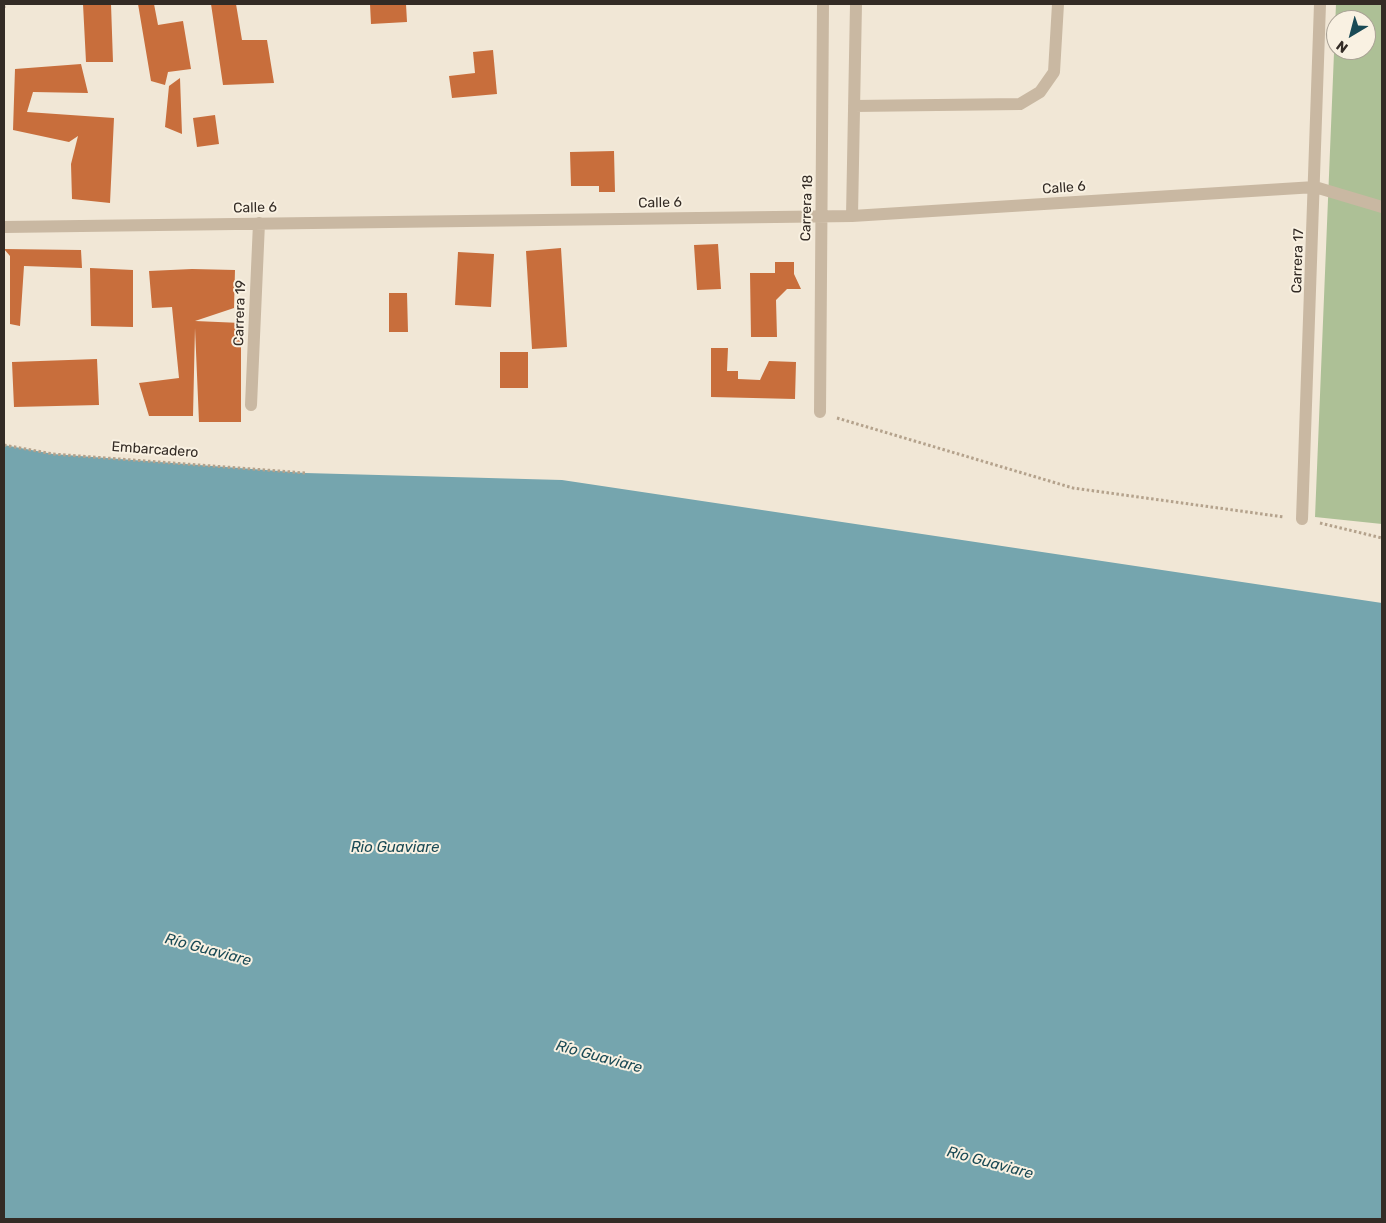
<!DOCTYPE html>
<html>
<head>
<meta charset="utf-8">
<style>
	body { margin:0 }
	#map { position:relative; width:1386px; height:1223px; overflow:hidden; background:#f1e7d6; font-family:Rubik,sans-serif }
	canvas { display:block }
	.frame { position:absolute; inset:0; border:5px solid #332b25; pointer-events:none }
	.north { position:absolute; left:1326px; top:10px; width:50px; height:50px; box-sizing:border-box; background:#f9f1e2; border:1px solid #aaa296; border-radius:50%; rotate:217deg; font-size:14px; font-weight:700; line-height:20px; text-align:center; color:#332b25 }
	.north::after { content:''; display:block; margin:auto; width:18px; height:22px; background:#1a4a55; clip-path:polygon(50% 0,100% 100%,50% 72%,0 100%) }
</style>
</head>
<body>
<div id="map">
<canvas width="1386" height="1223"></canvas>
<div class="frame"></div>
<div class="north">N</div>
</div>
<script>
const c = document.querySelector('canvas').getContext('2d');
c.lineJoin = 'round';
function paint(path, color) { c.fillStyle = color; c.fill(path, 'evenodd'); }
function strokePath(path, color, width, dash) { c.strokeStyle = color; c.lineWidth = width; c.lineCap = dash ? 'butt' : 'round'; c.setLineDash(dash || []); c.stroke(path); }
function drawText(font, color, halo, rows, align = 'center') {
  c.font = font + ' Rubik,sans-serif'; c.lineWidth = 4; c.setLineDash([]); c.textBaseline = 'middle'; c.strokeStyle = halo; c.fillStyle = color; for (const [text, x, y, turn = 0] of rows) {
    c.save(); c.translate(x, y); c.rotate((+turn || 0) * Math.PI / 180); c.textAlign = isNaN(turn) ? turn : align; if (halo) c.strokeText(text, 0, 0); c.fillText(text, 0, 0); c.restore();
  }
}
paint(new Path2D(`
	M1336 4H1382V524L1315 517ZM1336 20H1366V50H1336Z`), '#adc096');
paint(new Path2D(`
	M4 445 53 454 305 473 562 480 1382 603V1219H4Z`), '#75a5ae');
paint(new Path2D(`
	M83 4H111L113 62H86Z
	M138 4H154L158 25 183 21 191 69 168 72 165 85 151 81Z
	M211 4H236L242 40H267L274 83 223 85Z
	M370 4H406L407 22 371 24Z
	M493 50 497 94 452 98 449 76 475 73 473 52Z
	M81 64 88 93 33 92 27 112 114 118 110 203 72 199 71 164 78 136 69 142 13 130 15 69Z
	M180 78 182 134 165 127 169 86Z
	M215 115 219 144 197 147 193 118Z
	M614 151 615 192H599V186H571L570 152Z
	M718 244 721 289 697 290 694 245Z
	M561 248 567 347 532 349 526 251Z
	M4 249 81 250 82 268 24 266 20 326 10 324V256Z
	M458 252 494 254 491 307 455 305Z
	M775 262H794V274L801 289H787L776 300 777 337H751L750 273H775Z
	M90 268 133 270V327L91 326Z
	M192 269 235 270 234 308 195 321 241 323V422H199L195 328 193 416H149L139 383 179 378 172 307 152 308 149 271Z
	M389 293H407L408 332H389Z
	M711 348H728L727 371H738V379L760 380 769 361 796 362 795 399 711 397Z
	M500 352H528V388H500Z
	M97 359 99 405 14 407 12 362Z`), '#c86e3c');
strokePath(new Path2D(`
	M4 8V4
	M837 418 1073 488 1284 517
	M4 445 53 454 305 473
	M1320 523 1382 538`), '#b4a28c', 3, [2.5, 2.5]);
strokePath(new Path2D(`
	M854 106 1020 104 1040 92 1054 72 1058 4
	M852 216 856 4
	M4 227 852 216 1315 187 1382 207
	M251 405 259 223
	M820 412 823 4
	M1302 519 1320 4`), '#c9b8a2', 12);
drawText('14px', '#332b25', '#f9f1e2', [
	["Calle 6",1064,188,-4],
	["Calle 6",660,203,-1],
	["Calle 6",255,208,-1],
	["Carrera 18",807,208,-88],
	["Carrera 17",1298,261,-88],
	["Carrera 19",240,313,-88],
	["Embarcadero",155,450,4]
]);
drawText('italic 15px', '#1a4a55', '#f9f1e2', [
	["Rio Guaviare",395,848],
	["Río Guaviare",208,950,15],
	["Río Guaviare",599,1057,15],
	["Río Guaviare",990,1163,15]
]);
</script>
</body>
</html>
